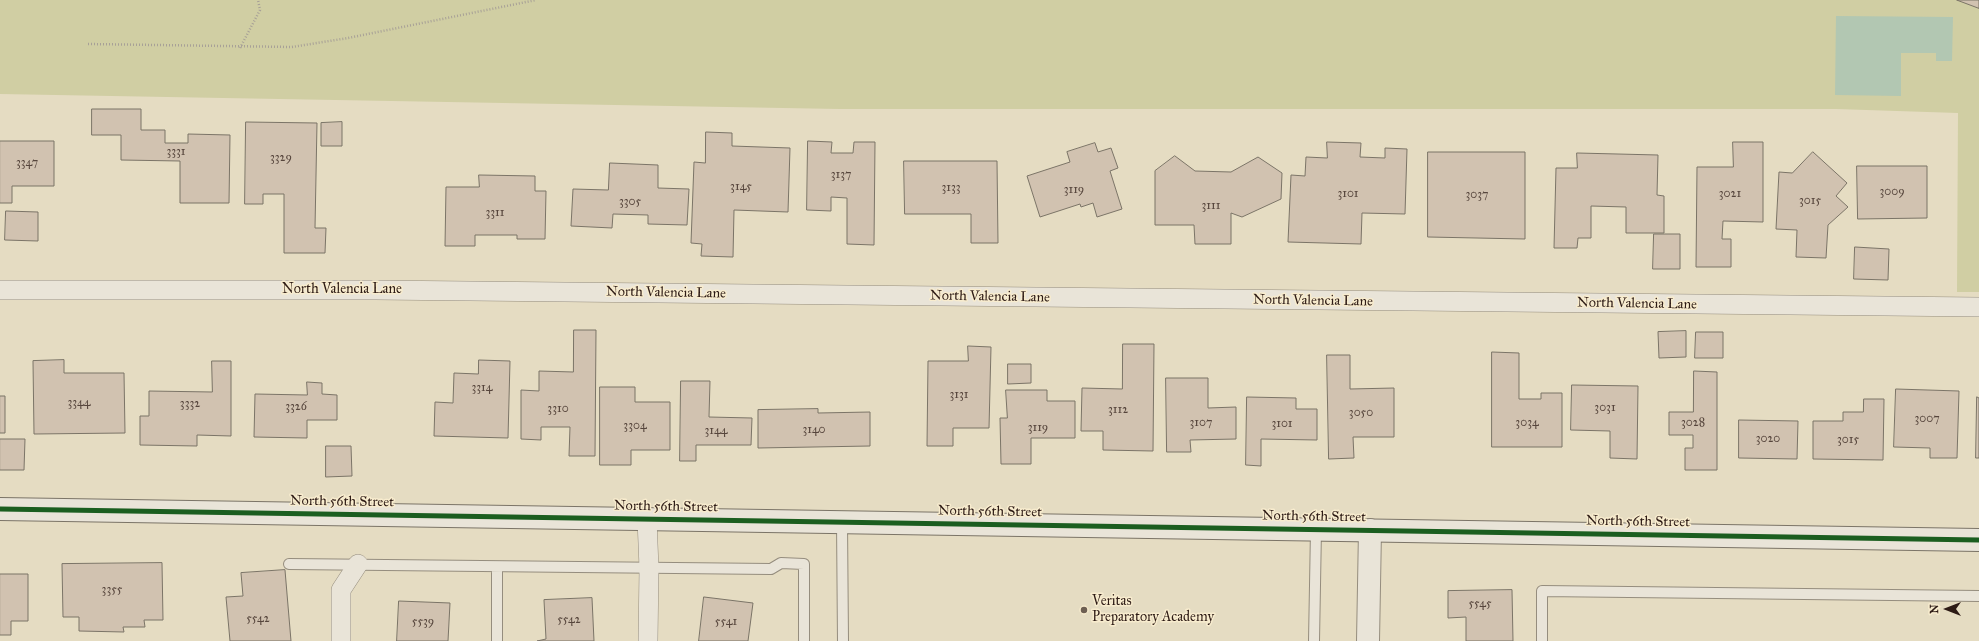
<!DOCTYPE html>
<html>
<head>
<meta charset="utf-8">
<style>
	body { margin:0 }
	#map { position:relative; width:1979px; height:641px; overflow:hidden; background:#e5dcc2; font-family:"IM FELL Great Primer",serif }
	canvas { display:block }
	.north { position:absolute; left:1927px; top:589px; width:40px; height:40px; -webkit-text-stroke:3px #f8ecce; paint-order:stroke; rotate:270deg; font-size:11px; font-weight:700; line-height:16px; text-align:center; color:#2d1b15 }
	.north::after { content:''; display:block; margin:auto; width:14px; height:18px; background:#2d1b15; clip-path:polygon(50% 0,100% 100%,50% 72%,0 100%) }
</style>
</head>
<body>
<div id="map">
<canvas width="1979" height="641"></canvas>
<div class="north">N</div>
</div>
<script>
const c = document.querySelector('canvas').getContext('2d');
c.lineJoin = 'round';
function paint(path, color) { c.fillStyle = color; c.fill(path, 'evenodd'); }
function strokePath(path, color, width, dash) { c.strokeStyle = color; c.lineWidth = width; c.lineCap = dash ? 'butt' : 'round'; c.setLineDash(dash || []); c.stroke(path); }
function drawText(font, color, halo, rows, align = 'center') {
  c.font = font + ' "IM FELL Great Primer",serif'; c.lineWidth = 3; c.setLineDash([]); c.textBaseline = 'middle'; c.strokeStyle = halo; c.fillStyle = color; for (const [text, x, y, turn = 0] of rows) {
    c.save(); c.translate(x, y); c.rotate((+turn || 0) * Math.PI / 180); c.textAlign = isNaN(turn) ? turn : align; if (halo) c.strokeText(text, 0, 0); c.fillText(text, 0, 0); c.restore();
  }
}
paint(new Path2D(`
	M0 0H1979V292H1957L1958 113 1836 109H839L0 94Z`), '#d0cea3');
paint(new Path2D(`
	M1836 16 1953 17 1952 61H1936V53H1901V96L1835 95Z`), '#b2c7b2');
const building = new Path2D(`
	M1957 0H1979V8Z
	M92 109H141V130H165V143H188V134L230 135 229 203H180V161L121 160V135H92Z
	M246 122 317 123 315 228H326L325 253H284V194H263V204H245Z
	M342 122V146H321V123Z
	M706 132 732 133V146L790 148 788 212 734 210 733 257 701 256 702 244 691 243 694 162 705 163Z
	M0 141H54V186H12V203H0Z
	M808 141 832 142 831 153H853L854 142H875L874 245 847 244V198L831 197V211L807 210Z
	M1327 142 1361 143 1360 157 1385 158V148L1407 149 1405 214 1362 213 1361 244 1288 242 1291 175 1305 176 1306 157 1327 158Z
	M1733 142H1763V222L1723 221 1722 239H1731V267H1696L1697 167H1733Z
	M1095 143 1098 152 1111 148 1118 168 1110 171 1122 209 1097 217 1093 203 1081 207 1080 204 1040 217 1027 176 1070 162 1067 152Z
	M1428 152H1525V239L1428 237Z
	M1813 152 1847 183 1836 196 1848 207 1828 225 1826 258 1796 257 1797 230 1776 229 1779 172 1792 173Z
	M1577 153 1658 155 1657 195 1664 196V233H1626V207L1591 206V238H1578L1577 248H1554L1556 168H1577Z
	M1175 156 1195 171 1231 172 1258 157 1282 173 1281 199 1242 217 1231 213V244H1195L1194 225H1155V171Z
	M904 161H997L998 243H971V214H905Z
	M610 163 658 165V188L689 189 687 225 648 224V215L613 214 612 228 571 226 573 189 608 190Z
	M1857 166H1927V218L1858 219Z
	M479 175 535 176V191H546L545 239H517V235H475V246H445L446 187H479Z
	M6 211 38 212V241L5 240Z
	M1654 234H1680V269H1653Z
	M1855 247 1889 249 1888 280 1854 279Z
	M574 330H596L595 456H569L570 427H541V440L521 439V390L539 391V371L573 372Z
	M1686 331V357L1659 358 1658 332Z
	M1696 332H1723V358H1695Z
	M1123 344H1154L1153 451 1103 450V431H1081L1082 388 1122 389Z
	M968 346 991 347 989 428H953V446H927L928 361H968Z
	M1492 352 1519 353V399H1541V393H1562V447H1492Z
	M1327 355H1350V389L1394 388V437H1353L1354 458 1329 459Z
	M64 360V373H124L125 433 34 434 33 361Z
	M479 360 510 361 508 438 434 436 435 402 453 403 454 373 478 374Z
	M212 361H231V436L197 435V446L140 445V416H149V391L212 392Z
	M1008 364H1031V383L1008 384Z
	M1694 371 1717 372V470H1685V448H1693V435H1669V412H1693Z
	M1166 378H1208V408L1236 407V439L1190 440 1191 452H1167Z
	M681 381H710L709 417 752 418 751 445H696V461H680Z
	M307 382 322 383V394L337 395V420H307V438L254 437 255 394 307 395Z
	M1572 385 1638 386 1637 459 1610 458V431L1571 430Z
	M600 387H635V402H670V450H631V465H600Z
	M1896 389 1959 391 1957 458H1930V448L1894 447Z
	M1006 390H1047V401H1075V438H1031V464H1001L1000 418H1007Z
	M0 396H5V433H0Z
	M1247 397 1296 398V409H1317V440L1261 439V466L1246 465Z
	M1977 397 1979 398V458H1976Z
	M1864 399H1884L1883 460 1813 459V421H1843V412H1863Z
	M818 409V413L870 412V446L758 448V410Z
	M1739 420 1798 421 1797 459 1739 458Z
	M0 439H25L24 470H0Z
	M326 446H351L352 476 326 477Z
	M162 563 163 620H144L145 627H123L124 632 79 631V617H63L62 564Z
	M285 570 291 641H230L226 597 243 596 241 573Z
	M0 574H28V621H11V635H0Z
	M1512 590 1513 641H1466V617L1448 618V591Z
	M704 597 753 603 748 641H699Z
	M592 598 594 641H537L546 639 544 600Z
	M399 601 450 603 448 641H397Z`);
paint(building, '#d1c2b0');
strokePath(building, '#7b7467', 1);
const service = new Path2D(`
	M842 522 843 641
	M289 564 771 569 781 563 804 564V641
	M497 567V641
	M1314 641 1316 529
	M1542 641V591L1979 596`);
const minor = new Path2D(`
	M0 290H376L1979 307
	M647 519 649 568 648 641
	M341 641V590L358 564`);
const tertiary = new Path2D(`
	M1368 641 1370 530`);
const secondary = new Path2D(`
	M0 509 1979 540`);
strokePath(service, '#958d7e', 12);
strokePath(minor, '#958d7e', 20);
strokePath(tertiary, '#958d7e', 24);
strokePath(secondary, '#7b7467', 24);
strokePath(new Path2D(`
	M88 44 292 47 348 38 536 0
	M240 48 260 10 258 0`), '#a7a097', 2.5, [1, 2]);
strokePath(service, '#e9e4d8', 10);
strokePath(minor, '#e9e4d8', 19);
strokePath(tertiary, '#e9e4d8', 22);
strokePath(secondary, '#e9e4d8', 22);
strokePath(new Path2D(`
	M0 509 1979 540`), '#1b5e20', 5);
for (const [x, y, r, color] of [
	[1084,610,4,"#6d5f52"]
]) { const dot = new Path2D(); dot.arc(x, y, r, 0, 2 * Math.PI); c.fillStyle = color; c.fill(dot); strokePath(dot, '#f8ecce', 1.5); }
drawText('12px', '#56453c', null, [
	["3331",176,152],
	["3329",281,158],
	["3347",27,163],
	["3137",841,175],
	["3145",741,187],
	["3133",951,188],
	["3119",1074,190],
	["3009",1892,192],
	["3101",1348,194],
	["3021",1730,194],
	["3037",1477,195],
	["3015",1810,201],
	["3305",630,202],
	["3111",1211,206],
	["3311",495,213],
	["3314",482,388],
	["3131",959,395],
	["3344",79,403],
	["3332",190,404],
	["3326",296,407],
	["3031",1605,408],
	["3310",558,409],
	["3112",1118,410],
	["3050",1361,413],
	["3007",1927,419],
	["3107",1201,423],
	["3034",1527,423],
	["3028",1693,423],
	["3101",1282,424],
	["3304",635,426],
	["3119",1038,428],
	["3140",814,430],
	["3144",716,431],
	["3020",1768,439],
	["3015",1848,440],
	["3355",112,590],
	["5545",1480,604],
	["5542",258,619],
	["5542",569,620],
	["5539",423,622],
	["5541",726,622]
]);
drawText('14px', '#2d1b15', '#f8ecce', [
	["North Valencia Lane",342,290],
	["North Valencia Lane",666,293,1],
	["North Valencia Lane",990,297,1],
	["North Valencia Lane",1313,301,1],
	["North Valencia Lane",1637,304,1],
	["North 56th Street",342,502,1],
	["North 56th Street",666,507,1],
	["North 56th Street",990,512,1],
	["North 56th Street",1314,517,1],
	["North 56th Street",1638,522,1]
]);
drawText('14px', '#2d1b15', '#f8ecce', [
	["Veritas",1092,602],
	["Preparatory Academy",1092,618]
], 'left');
</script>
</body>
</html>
